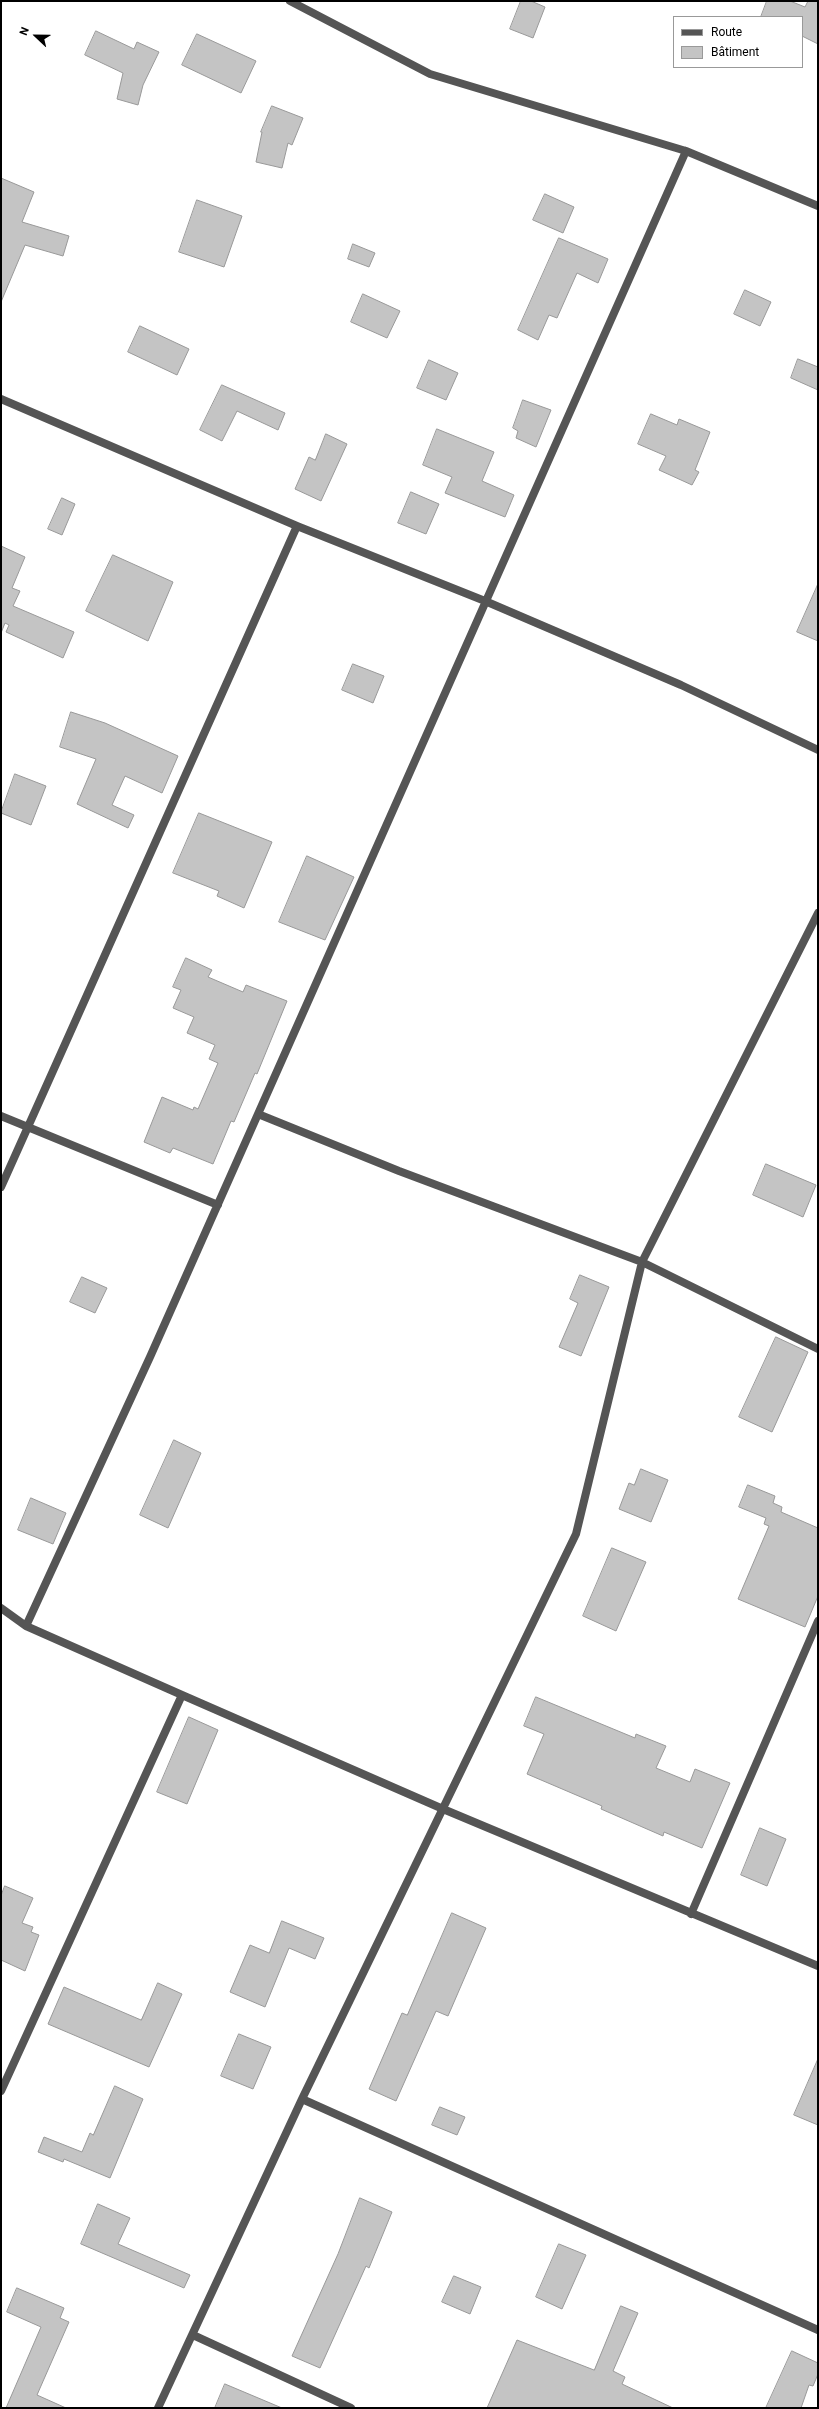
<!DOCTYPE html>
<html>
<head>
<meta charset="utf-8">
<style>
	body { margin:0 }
	#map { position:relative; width:819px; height:2409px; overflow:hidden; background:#fff; font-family:Roboto,sans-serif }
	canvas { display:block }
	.frame { position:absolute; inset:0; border:2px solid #000; pointer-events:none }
	.legend { position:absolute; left:673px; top:16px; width:130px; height:52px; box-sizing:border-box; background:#fff; border:1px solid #999; margin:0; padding:5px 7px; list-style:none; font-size:12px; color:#000 }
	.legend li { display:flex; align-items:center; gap:8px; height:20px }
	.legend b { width:20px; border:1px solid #999 }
	.north { position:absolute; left:16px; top:16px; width:40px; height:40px; -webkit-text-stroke:3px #fff; paint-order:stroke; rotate:292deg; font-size:11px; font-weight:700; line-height:16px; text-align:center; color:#000 }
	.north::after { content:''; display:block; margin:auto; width:14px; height:18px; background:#000; clip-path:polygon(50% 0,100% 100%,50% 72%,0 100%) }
</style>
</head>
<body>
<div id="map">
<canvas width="819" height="2409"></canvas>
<div class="frame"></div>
<ul class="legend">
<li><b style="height:5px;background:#555"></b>Route</li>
<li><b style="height:11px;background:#c4c4c4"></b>Bâtiment</li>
</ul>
<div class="north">N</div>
</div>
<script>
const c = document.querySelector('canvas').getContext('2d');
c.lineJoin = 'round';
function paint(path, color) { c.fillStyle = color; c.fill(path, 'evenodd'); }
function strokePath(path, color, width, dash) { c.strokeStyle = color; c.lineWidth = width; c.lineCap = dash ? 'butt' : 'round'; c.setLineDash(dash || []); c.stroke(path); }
const building = new Path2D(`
	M521 1H531L545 7 533 38 510 29Z
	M767 1H790L805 7 808 1H818V44L802 36V17H761Z
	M96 31 134 49 137 42 159 52 143 85 138 105 117 99 123 73 85 55Z
	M197 34 256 61 241 93 182 65Z
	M272 106 303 118 292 145 288 143 282 168 256 162 262 132H261Z
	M1 178 34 192 22 222 69 236 63 256 25 245 1 302Z
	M545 194 574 207 563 233 533 220Z
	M197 200 242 216 224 267 179 252Z
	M559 238 608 259 598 283 577 273 557 318 549 315 538 340 518 330Z
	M353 244 375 253 369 267 348 259Z
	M745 290 771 302 760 326 734 314Z
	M363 294 400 311 387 338 351 322Z
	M140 326 189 349 177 375 128 352Z
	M798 359 818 367V390L791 378Z
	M429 360 458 373 446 400 417 388Z
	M222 385 285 413 278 430 237 411 222 441 200 430Z
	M523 400 551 410 536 447 516 438 518 431 513 428Z
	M651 414 677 425 679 419 710 432 695 470 699 472 692 485 659 470 666 456 638 444Z
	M437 429 494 452 482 481 514 495 505 517 445 493 452 477 423 465Z
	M326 434 347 444 321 501 295 489 309 457 315 460Z
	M411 492 439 504 426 534 398 523Z
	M62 498 75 504 62 535 48 529Z
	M1 546 25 557 12 588 20 591 13 606 74 632 63 658 6 632 9 625 5 623 1 633Z
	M113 555 173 582 148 641 86 611Z
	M818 584V641L797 632Z
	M353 664 384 676 373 703 342 690Z
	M71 712 105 723 178 756 162 793 125 776 112 805 134 815 128 828 77 804 96 759 60 747Z
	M15 774 46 786 31 825 1 813Z
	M199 813 272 842 244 908 217 896 219 891 173 873Z
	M307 856 354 877 325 940 279 922Z
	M186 958 212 970 208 977 243 992 246 985 287 1001 257 1074 255 1073 234 1122 231 1121 213 1164 173 1148 170 1153 144 1142 162 1097 193 1110 194 1107 198 1109 218 1063 209 1059 215 1045 187 1033 194 1017 173 1008 181 990 173 987Z
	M766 1164 816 1185 803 1217 753 1195Z
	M580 1275 609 1287 581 1356 559 1347 578 1303 570 1299Z
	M82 1277 107 1288 95 1313 70 1302Z
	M776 1337 808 1352 772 1432 739 1417Z
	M174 1440 201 1453 168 1528 140 1515Z
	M641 1469 668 1480 651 1522 619 1509 629 1483 634 1485Z
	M748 1485 775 1496 773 1503 782 1507 781 1512 818 1528V1596L805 1627 738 1599 769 1526 764 1524 766 1518 739 1507Z
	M31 1498 66 1513 53 1544 18 1530Z
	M612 1548 646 1562 616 1631 583 1616Z
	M536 1697 635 1738 636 1734 666 1746 656 1768 690 1782 695 1769 730 1783 702 1848 664 1832 663 1836 640 1826 601 1809 602 1806 527 1774 544 1734 524 1726Z
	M189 1717 218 1730 187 1804 157 1792Z
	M760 1828 786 1839 767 1886 741 1875Z
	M5 1886 33 1898 22 1923 33 1927 31 1932 39 1935 25 1971 1 1960V1896Z
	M452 1913 486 1928 448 2016 436 2011 396 2101 369 2089 402 2013 407 2015Z
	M282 1921 324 1938 315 1959 289 1948 265 2007 230 1992 250 1945 269 1953Z
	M158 1983 182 1994 149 2067 48 2024 64 1987 141 2020Z
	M239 2034 271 2047 253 2089 221 2076Z
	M818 2059V2125L794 2115Z
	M115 2086 143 2099 110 2178 64 2159 63 2162 38 2152 44 2137 82 2152 90 2133 93 2135Z
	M440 2107 465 2117 457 2135 432 2125Z
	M360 2198 392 2212 369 2268 366 2266 320 2368 292 2356 338 2254Z
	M98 2204 130 2218 118 2244 190 2275 184 2288 81 2244Z
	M559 2244 586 2255 562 2309 536 2297Z
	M454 2276 481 2287 470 2314 442 2302Z
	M17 2288 64 2308 60 2318 69 2322 37 2395 66 2408H6L41 2327 7 2312Z
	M621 2306 638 2313 613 2371 625 2377 622 2384 673 2408H487L517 2340 594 2370Z
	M792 2351 818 2363V2374L813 2386 809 2385 801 2408H766Z
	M225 2384 282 2408H215Z`);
paint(building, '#c4c4c4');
strokePath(building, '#999', 1);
strokePath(new Path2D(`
	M290 1 430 74 686 151 818 206
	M1 399 297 526 485 601 681 685 818 750
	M258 1114 399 1171 642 1262 818 1349
	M1 1116 218 1205
	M1 1187 297 526
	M1 1608 26 1626 182 1695 443 1809 818 1966
	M26 1626 150 1357 686 151
	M691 1914 818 1621
	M1 2091 182 1695
	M302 2099 818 2330
	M193 2335 351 2408
	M158 2408 302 2099 576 1534 642 1262 818 913`), '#555', 8);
</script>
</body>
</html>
